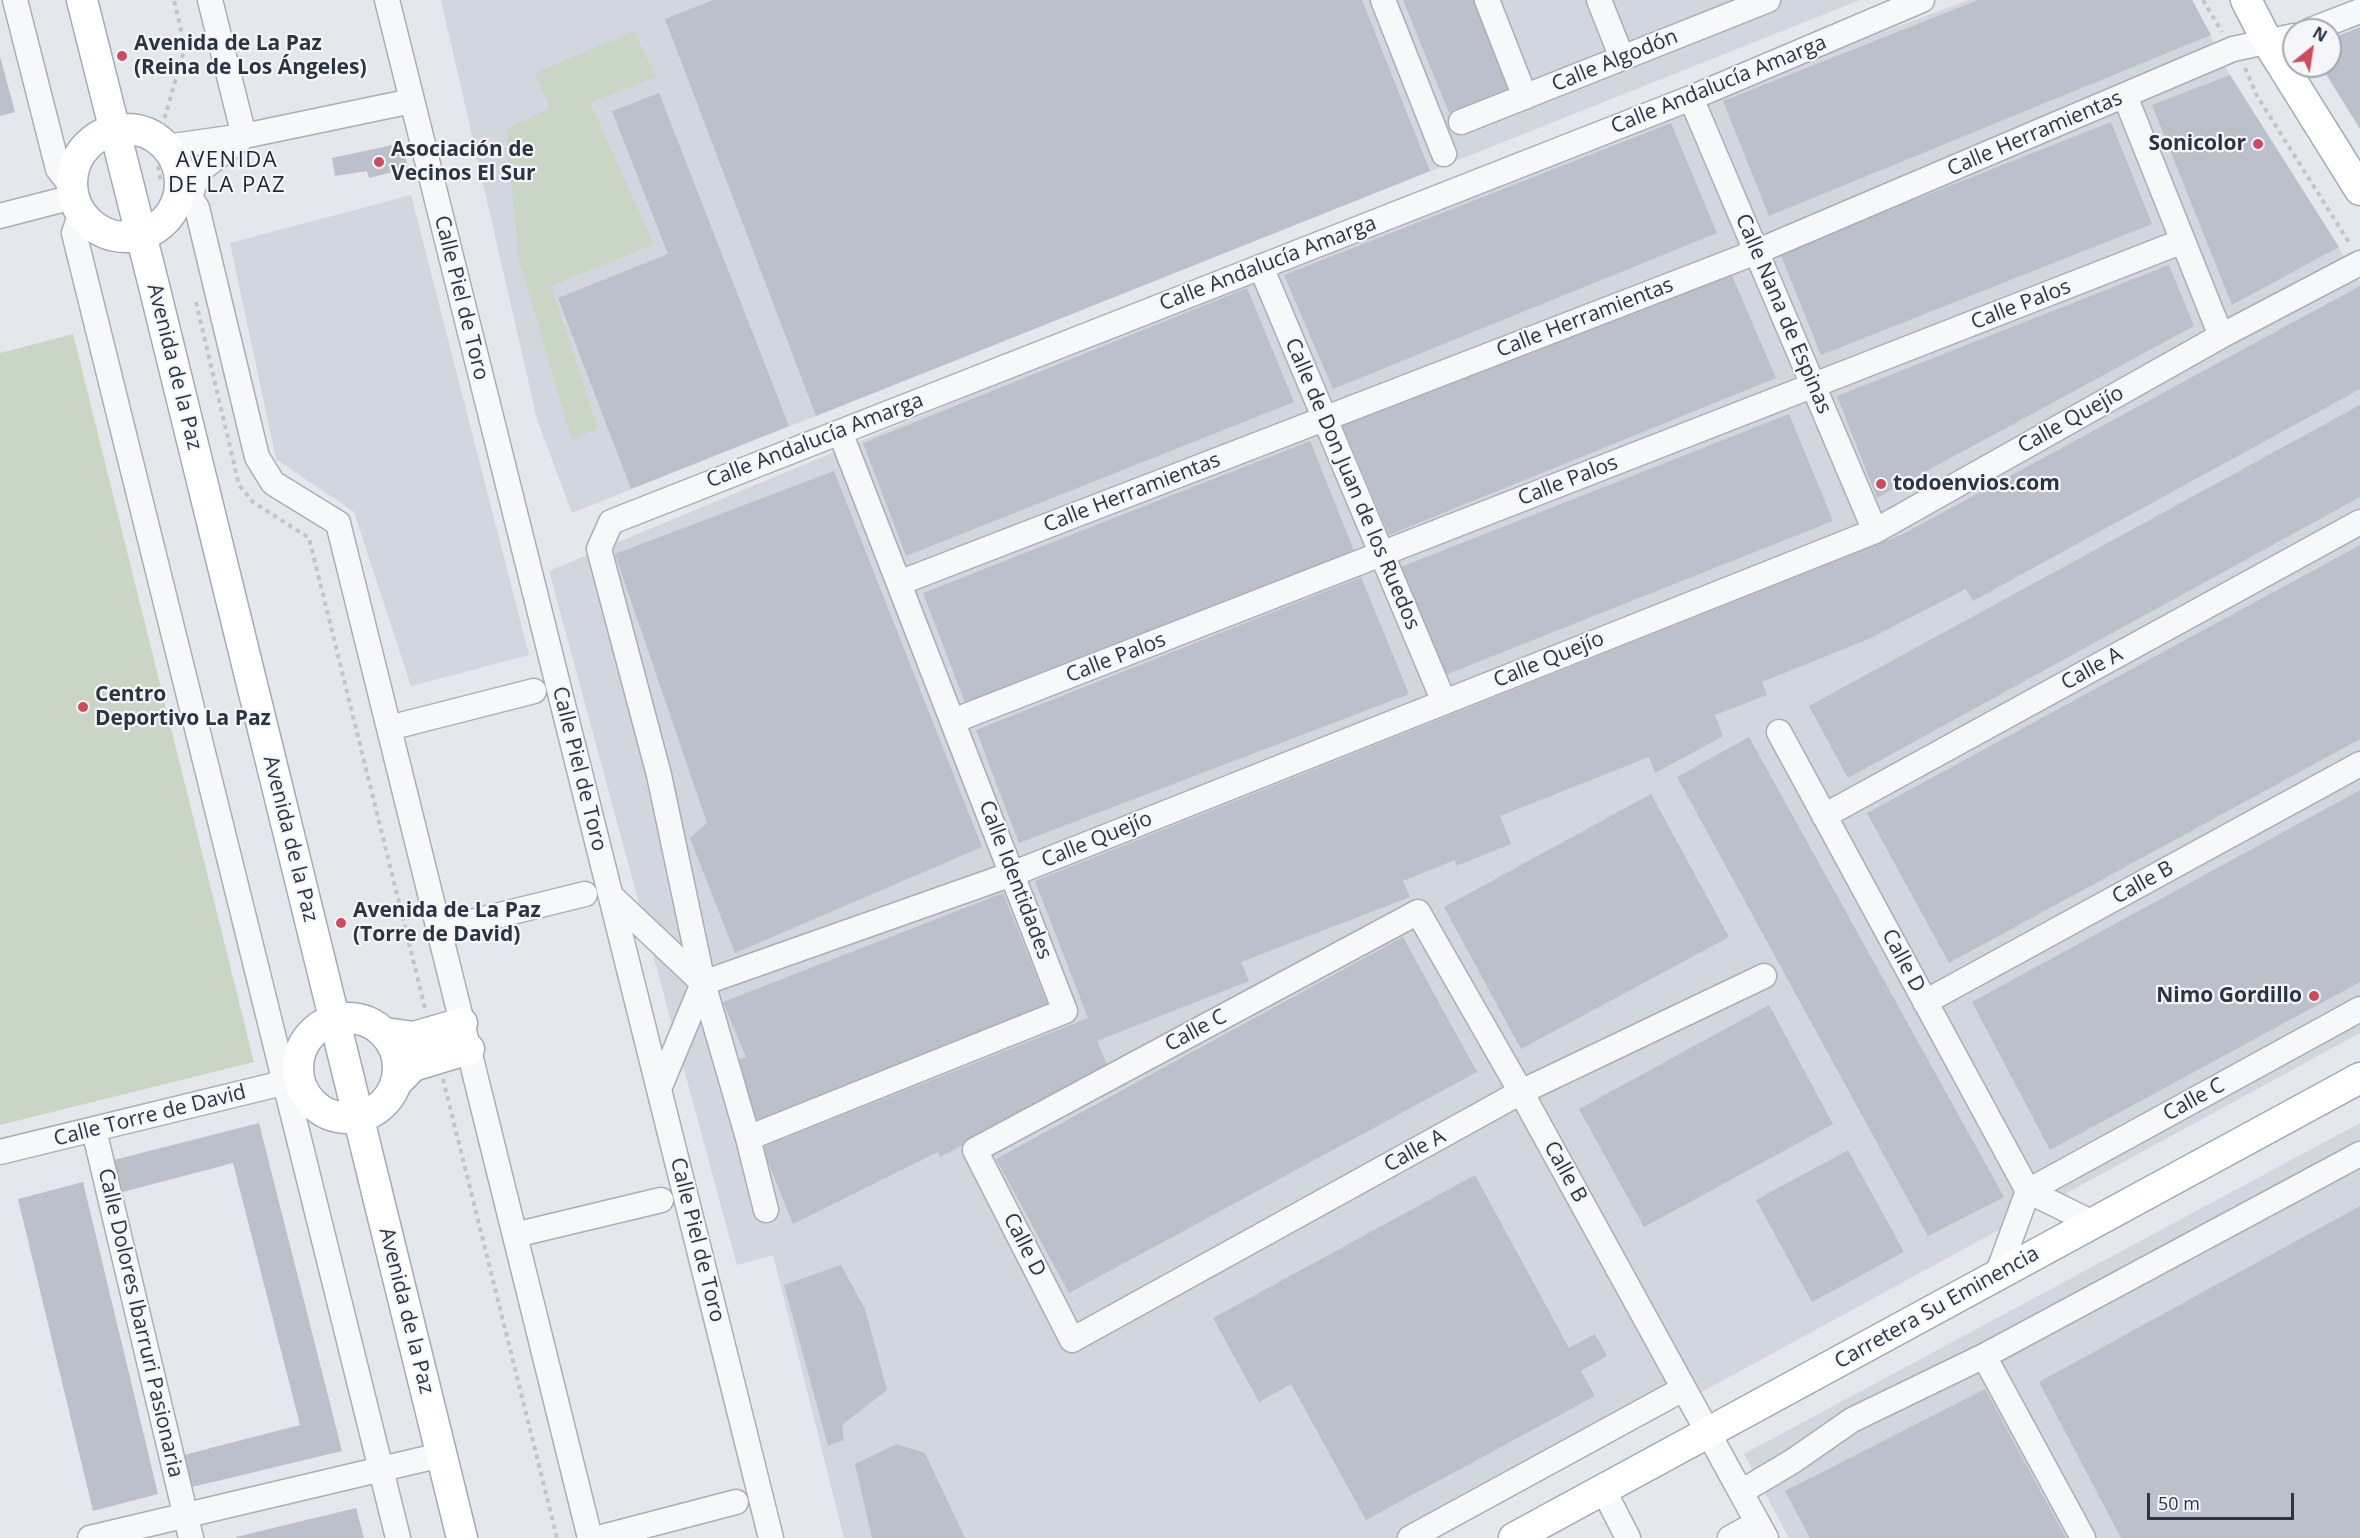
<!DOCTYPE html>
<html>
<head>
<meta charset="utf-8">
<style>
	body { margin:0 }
	#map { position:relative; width:2360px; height:1538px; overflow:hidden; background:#e4e7ec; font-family:"Open Sans",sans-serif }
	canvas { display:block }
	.north { position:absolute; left:2282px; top:18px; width:60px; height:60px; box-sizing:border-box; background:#f4f6f9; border:2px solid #a4a8b1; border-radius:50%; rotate:30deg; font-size:16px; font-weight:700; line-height:24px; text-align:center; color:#2b3445 }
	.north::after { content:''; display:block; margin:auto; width:21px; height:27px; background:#d1495b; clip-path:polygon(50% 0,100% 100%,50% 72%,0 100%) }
	.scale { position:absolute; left:2147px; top:1493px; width:147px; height:27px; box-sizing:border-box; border:3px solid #2b3445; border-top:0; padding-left:8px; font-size:18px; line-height:21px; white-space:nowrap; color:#2b3445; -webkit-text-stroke:4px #f4f6f9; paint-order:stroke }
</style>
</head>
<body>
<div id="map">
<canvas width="2360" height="1538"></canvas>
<div class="north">N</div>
<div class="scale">50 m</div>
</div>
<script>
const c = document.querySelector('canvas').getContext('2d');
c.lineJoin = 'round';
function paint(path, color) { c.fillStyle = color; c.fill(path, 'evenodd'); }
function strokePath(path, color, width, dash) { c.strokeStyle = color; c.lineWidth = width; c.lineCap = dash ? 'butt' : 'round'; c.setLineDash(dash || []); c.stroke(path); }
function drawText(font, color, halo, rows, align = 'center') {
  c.font = font + ' "Open Sans",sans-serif'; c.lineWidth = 4.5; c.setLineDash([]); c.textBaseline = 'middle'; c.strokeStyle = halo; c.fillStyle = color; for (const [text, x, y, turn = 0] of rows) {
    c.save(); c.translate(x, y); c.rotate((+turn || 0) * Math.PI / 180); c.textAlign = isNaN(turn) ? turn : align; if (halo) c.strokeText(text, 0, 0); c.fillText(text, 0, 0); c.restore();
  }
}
paint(new Path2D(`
	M441 0H1860L572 513 537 419Z
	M1968 0H2192L2230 75 2360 282V1033L1434 1538H844L773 1255 737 1265 549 571 1450 195Z
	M411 195 529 655 411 686 354 512 276 459 230 243Z
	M2360 1123V1538H1789L1744 1454Z`), '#d2d6de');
paint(new Path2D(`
	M634 31 656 77 590 103 654 244 551 286 598 428 572 440 519 259 506 129 550 108 535 73Z
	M73 334 254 1062 0 1125V353Z`), '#c9d6c5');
paint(new Path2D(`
	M713 0H1362L1430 171 816 416 665 19Z
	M1403 0H1474L1510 89 1449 113Z
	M1978 0H2192L2211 35 1769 216 1723 101Z
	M2360 27V129L2321 66H2330V39Z
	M0 56 15 112 0 116Z
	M2230 75 2339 247 2232 305 2152 105Z
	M659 93 789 426 631 489 558 298 668 254 612 111Z
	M2111 122 2152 224 1821 355 1780 253Z
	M1671 123 1717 233 1333 389 1284 275Z
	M402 143 408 168 369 178 367 171 335 176 332 158Z
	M2169 265 2194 326 1877 498 1837 396Z
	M1730 271 1776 378 1389 535 1341 422Z
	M2360 286V389L1973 601 1966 589 1871 638 1762 682 1767 695 1715 715 1723 736 1655 773 1649 757 1500 816 1511 844 1456 866 1455 860 1403 881 1410 897 1241 962 1249 981 1097 1041 1108 1067 940 1157 938 1152 793 1224 762 1147 1088 1018 1035 881 1903 534Z
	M1247 288 1294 402 906 556 863 443Z
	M2360 405V497L1848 778 1809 706Z
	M1789 414 1833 521 1445 675 1401 567Z
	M1310 441 1355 553 966 705 923 593Z
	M834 471 982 847 735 953 690 838 707 823 615 554Z
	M2360 545V739L1949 963 1867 813Z
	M1361 577 1409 694 1019 843 976 730Z
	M1749 737 2004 1197 1928 1236 1677 777Z
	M2360 790V982L2050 1150 1972 1002Z
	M1651 794 1729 937 1521 1049 1444 907Z
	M1003 893 1049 1008 755 1123 732 1063 746 1057 723 1002Z
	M1403 937 1477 1072 1069 1293 996 1159Z
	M1769 1005 1833 1124 1644 1227 1579 1109Z
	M259 1123 342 1451 192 1487 184 1455 300 1425 233 1163 119 1193 110 1161Z
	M1848 1150 1904 1252 1812 1302 1756 1200Z
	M1475 1175 1569 1348 1595 1334 1607 1356 1581 1371 1595 1396 1366 1520 1291 1384 1259 1402 1213 1318Z
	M83 1182 158 1494 93 1511 18 1199Z
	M2360 1206V1538H2121L2039 1382Z
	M841 1265 865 1309 887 1390 842 1425 844 1440 828 1446 784 1285Z
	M1985 1389 2066 1538H1810L1785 1491Z
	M897 1444 925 1453 965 1538H872L855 1464Z
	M356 1508 364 1538H236V1537Z`), '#bbc0ca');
const minor = new Path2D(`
	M15 0 58 169 72 187
	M210 0 244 136
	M387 0 771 1538
	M1383 0 1444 154
	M1487 0 1525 97
	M1599 0 1622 58
	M2311 30 2360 11
	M2125 96 2221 336
	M1691 98 1875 531
	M1461 122 1768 0
	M166 147 244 136 412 101
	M179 194 190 197 197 208 257 457 273 483 338 523 590 1538
	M190 197 199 171 242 138
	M81 213 74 233 398 1538
	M0 216 73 197
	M1261 267 1444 702
	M899 583 1756 252 2233 49 2294 36
	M953 721 2183 241
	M389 728 534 691
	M1779 732 2028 1191 2093 1223
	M1824 816 2360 522
	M611 896 703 983 1012 874 1875 531 2221 336 2360 263
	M439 930 585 894
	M1764 976 1521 1092 1072 1340 975 1150 1418 912 1521 1092 1766 1538
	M1925 1002 2360 764
	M659 1089 703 983
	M94 1130 191 1538
	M748 1138 1065 1011 840 432
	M0 1152 299 1079
	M2028 1191 2360 1009
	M766 1210 748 1138 703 983 659 775 599 549 611 522 1691 98 1922 0
	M515 1235 661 1200
	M1997 1275 2028 1191
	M1984 1356 2083 1538
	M1603 1489 1628 1538
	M1741 1492 1793 1461 1852 1420 1984 1356 2360 1154
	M90 1538 441 1455
	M598 1538 736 1502
	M1410 1538 1683 1389
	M1730 1538 1757 1523`);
const major = new Path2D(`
	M82 0 154 286 462 1538
	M2246 0 2267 41 2360 190
	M72 183a54 54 0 1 1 108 0a54 54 0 1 1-108 0Z
	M298 1068a50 50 0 1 1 100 0a50 50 0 1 1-100 0Z
	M385 1033 414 1037 462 1023
	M397 1082 413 1066 469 1049
	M1514 1538 2360 1078`);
strokePath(minor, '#a9aeb7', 27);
strokePath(major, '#a3abb8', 33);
strokePath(new Path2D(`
	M2203 0 2222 32
	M2245 68 2257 96 2350 244
	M162 127 185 47 174 0
	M158 166 161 182
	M196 302 239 485 253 502 309 538 425 1008
	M443 1079 557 1538`), '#c2c5cb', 4, [4.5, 4.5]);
strokePath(minor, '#f7f8fa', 24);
strokePath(major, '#fff', 30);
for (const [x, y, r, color] of [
	[122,56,6,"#d1495b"],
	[2258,144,6,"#d1495b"],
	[379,162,6,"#d1495b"],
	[1881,484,6,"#d1495b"],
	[83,707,6,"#d1495b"],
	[341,923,6,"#d1495b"],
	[2314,996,6,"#d1495b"]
]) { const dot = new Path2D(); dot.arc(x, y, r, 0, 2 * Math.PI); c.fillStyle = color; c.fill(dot); strokePath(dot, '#f4f6f9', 2); }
drawText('bold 21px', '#2b3445', '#f4f6f9', [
	["Avenida de La Paz",134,44],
	["(Reina de Los Ángeles)",134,68],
	["Sonicolor",2246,144,"right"],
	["Asociación de",391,150],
	["Vecinos El Sur",391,174],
	["todoenvios.com",1893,484],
	["Centro",95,695],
	["Deportivo La Paz",95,719],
	["Avenida de La Paz",353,911],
	["(Torre de David)",353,935],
	["Nimo Gordillo",2302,996,"right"]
], 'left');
drawText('21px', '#2b3445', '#f4f6f9', [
	["Calle Algodón",1615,61,-22],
	["Calle Andalucía Amarga",1719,85,-22],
	["Calle Herramientas",2035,134,-23],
	["Calle Andalucía Amarga",1268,264,-21],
	["Calle Piel de Toro",461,298,76],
	["Calle Palos",2021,305,-21],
	["Calle Nana de Espinas",1783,314,67],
	["Calle Herramientas",1585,318,-21],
	["Avenida de la Paz",174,367,76],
	["Calle Quejío",2071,420,-29],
	["Calle Andalucía Amarga",815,441,-21],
	["Calle Palos",1568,481,-21],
	["Calle de Don Juan de los Ruedos",1352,484,67],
	["Calle Herramientas",1132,493,-21],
	["Calle Palos",1116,658,-21],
	["Calle Quejío",1549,660,-22],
	["Calle A",2092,669,-29],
	["Calle Piel de Toro",579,769,76],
	["Avenida de la Paz",290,839,76],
	["Calle Quejío",1097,840,-22],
	["Calle Identidades",1015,880,69],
	["Calle B",2143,883,-29],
	["Calle D",1903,961,62],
	["Calle C",1196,1031,-28],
	["Calle C",2194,1100,-29],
	["Calle Torre de David",150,1116,-14],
	["Calle A",1415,1151,-29],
	["Calle B",1565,1172,61],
	["Calle Piel de Toro",697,1240,76],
	["Calle D",1024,1245,63],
	["Carretera Su Eminencia",1937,1308,-29],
	["Avenida de la Paz",406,1311,76],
	["Calle Dolores Ibarruri Pasionaria",140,1323,77]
]);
c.letterSpacing = '1.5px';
drawText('22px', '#1d2536', '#f4f6f9', [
	["AVENIDA",227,161],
	["DE LA PAZ",227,186]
]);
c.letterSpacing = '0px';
</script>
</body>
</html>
